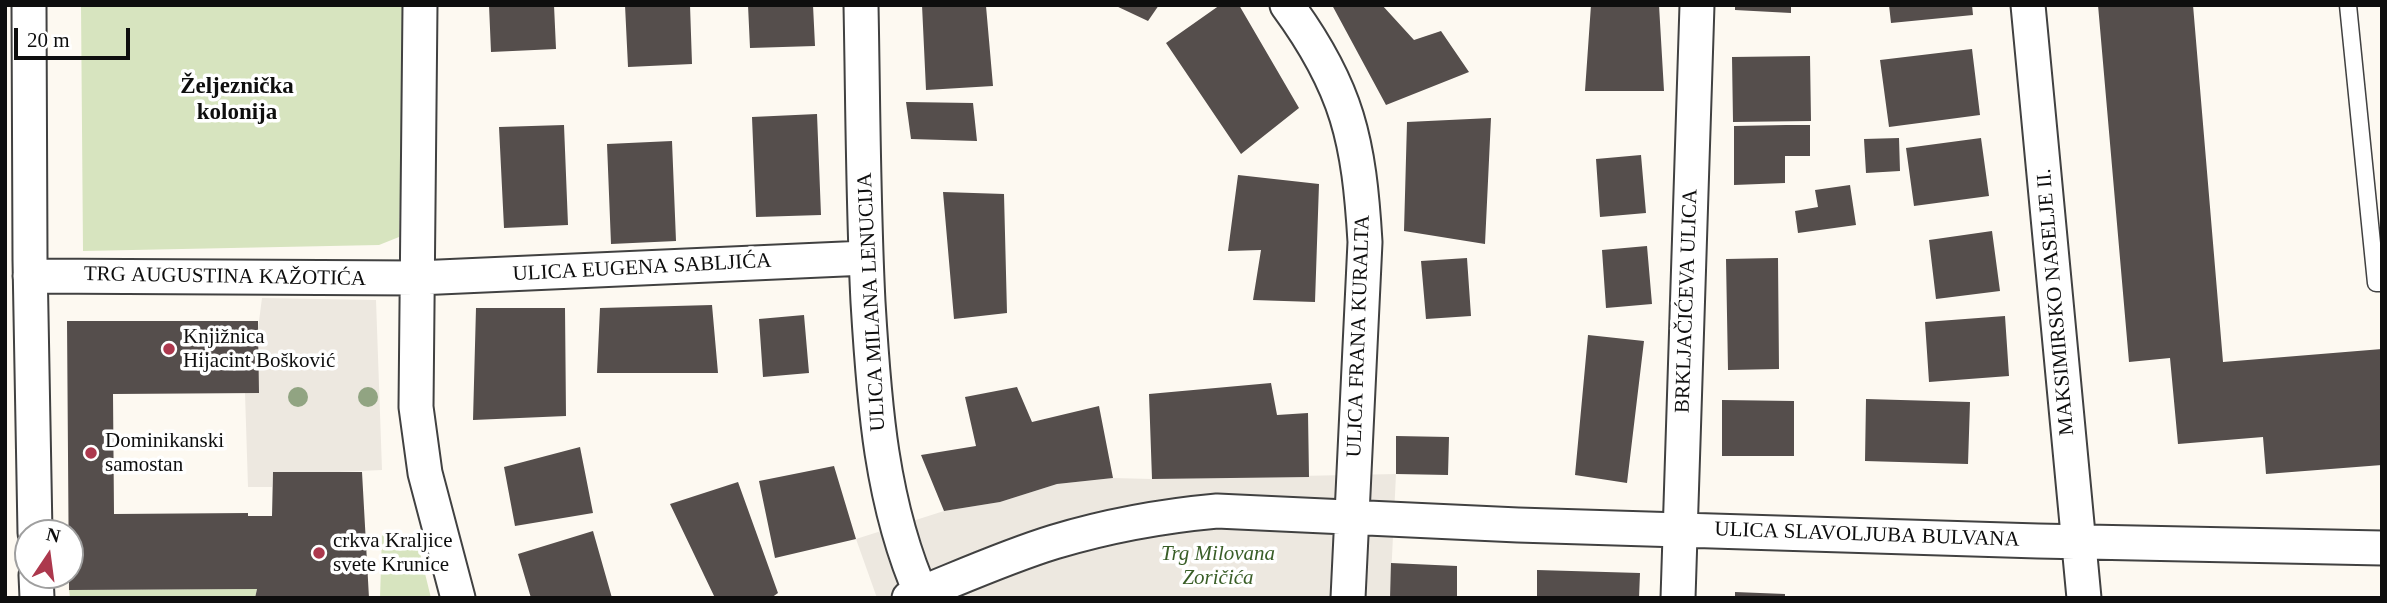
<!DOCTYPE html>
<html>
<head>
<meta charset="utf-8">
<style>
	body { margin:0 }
	#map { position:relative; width:2387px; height:603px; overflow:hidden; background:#fdf9f1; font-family:Georgia,serif }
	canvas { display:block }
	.frame { position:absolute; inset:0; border:7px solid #0e0e0e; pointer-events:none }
	.north { position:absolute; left:14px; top:519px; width:70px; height:70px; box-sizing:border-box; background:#fff; border:2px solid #9f9f9f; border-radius:50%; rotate:13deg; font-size:19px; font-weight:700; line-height:28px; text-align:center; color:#0e0e0e }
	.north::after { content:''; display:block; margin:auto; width:24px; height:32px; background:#ac384d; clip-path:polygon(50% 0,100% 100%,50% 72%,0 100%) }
	.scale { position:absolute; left:14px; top:28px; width:116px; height:32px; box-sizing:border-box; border:4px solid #0e0e0e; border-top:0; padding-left:9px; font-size:21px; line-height:24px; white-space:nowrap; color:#0e0e0e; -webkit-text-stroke:5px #fff; paint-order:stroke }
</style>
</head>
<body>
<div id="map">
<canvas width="2387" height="603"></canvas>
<div class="frame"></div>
<div class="north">N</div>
<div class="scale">20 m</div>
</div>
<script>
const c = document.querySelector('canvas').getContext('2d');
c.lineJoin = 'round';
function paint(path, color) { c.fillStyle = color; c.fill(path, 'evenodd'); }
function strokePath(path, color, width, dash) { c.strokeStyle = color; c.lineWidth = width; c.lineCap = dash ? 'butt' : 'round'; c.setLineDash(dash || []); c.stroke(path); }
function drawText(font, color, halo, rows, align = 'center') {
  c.font = font + ' Georgia,serif'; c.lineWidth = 7; c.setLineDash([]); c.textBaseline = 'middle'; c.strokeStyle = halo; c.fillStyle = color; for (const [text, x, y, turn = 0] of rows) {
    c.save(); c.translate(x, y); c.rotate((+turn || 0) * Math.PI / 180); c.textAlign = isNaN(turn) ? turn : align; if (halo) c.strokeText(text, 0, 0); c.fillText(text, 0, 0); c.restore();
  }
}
paint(new Path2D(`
	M81 5H405L399 237 379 245 83 251Z
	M382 535 419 549 431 598H380Z
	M257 589 255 598H70L69 590Z`), '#d7e4bf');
paint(new Path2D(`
	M262 298 376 300 382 470 317 473 273 472 272 487H248L245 393H259V321Z
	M1396 474 1390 598H877L856 539 944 511 1000 502 1057 484 1113 478 1152 479Z`), '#ede8e0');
paint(new Path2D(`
	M489 5H554L556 49 491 52Z
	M625 5H690L692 64 628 67Z
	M748 5H813L815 46 750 48Z
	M922 5 986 6 993 86 926 90Z
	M1114 5H1159L1148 21Z
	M1220 5H1239L1299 108 1241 154 1166 43Z
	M1332 5H1382L1414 40 1441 31 1469 72 1386 105Z
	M1591 5H1659L1664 91H1585Z
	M1735 5H1791V13L1735 10Z
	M1889 5H1972L1973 15 1891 23Z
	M2098 5H2193L2223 362 2382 349V465L2266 474 2263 437 2178 444 2170 358 2129 362Z
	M1972 49 1980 115 1889 127 1880 60Z
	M1810 56 1811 121 1733 122 1732 57Z
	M906 102 973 103 977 141 911 139Z
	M817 114 821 215 756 217 752 117Z
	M1491 118 1485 244 1404 231 1407 122Z
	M564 125 568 225 504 228 499 127Z
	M1786 125H1810V156H1785V183L1734 185V126Z
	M1899 138 1900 171 1866 173 1864 139Z
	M1981 138 1989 196 1914 206 1906 148Z
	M672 141 676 241 611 244 607 144Z
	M1641 155 1646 213 1600 217 1596 159Z
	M1238 175 1319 184 1315 302 1253 300 1261 250 1228 251Z
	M1850 185 1856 225 1798 233 1795 211 1818 207 1815 190Z
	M943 192 1004 194 1007 313 954 319Z
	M1992 231 2000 291 1936 299 1929 240Z
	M1647 246 1652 304 1606 308 1602 250Z
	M1467 258 1471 316 1426 319 1421 261Z
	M1778 258 1779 369 1728 370 1726 259Z
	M712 305 718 373H597L600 308Z
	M476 308H565L566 416 473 420Z
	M804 315 809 373 763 377 759 319Z
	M2005 316 2009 376 1929 382 1925 322Z
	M67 321H258L259 393 113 394 114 514 248 513V516H272L273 472H362L369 598H255L257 589 69 590Z
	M1588 335 1644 341 1627 483 1575 475Z
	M1271 383 1277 415 1308 413 1309 477 1152 479 1149 394Z
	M1017 387 1032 422 1099 406 1113 478 1057 484 1000 502 944 511 921 455 976 446 965 397Z
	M1866 399 1970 402 1968 464 1865 461Z
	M1722 400 1794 401V456H1722Z
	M1396 436 1449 437 1448 475 1396 474Z
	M580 447 593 513 515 526 504 467Z
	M834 466 856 539 775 558 759 481Z
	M738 482 778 593 771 598H715L670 504Z
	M593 531 612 598H531L518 554Z
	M1391 563 1457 566V598H1390Z
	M1537 570 1640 573 1639 598H1537Z
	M1735 592 1785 594V598H1735Z`), '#554e4c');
const lane = new Path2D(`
	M2348 5 2376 283H2382`);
const street = new Path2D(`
	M29 5 30 260 35 533
	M420 5 416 407 425 473 458 598
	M861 5C863 104 863 203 868 302 874 402 881 505 923 598
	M1287 5C1348 88 1359 141 1365 242L1348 598
	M2028 5 2084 598
	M30 276 417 278 866 258
	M36 575 37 598
	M909 598C957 579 1005 557 1054 542 1107 526 1162 516 1217 511L1518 525 2038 541 2382 548
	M1678 598 1697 5`);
strokePath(lane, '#414141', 19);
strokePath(street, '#414141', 37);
strokePath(lane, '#fff', 16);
strokePath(street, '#fff', 33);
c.fillStyle = '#91a482';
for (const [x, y] of [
	[298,397],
	[368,397]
]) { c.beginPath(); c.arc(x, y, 10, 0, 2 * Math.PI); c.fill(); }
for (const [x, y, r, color] of [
	[169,349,7,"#ac384d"],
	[91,453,7,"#ac384d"],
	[319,553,7,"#ac384d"]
]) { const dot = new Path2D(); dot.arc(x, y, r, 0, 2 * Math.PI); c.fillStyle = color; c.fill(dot); strokePath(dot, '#fff', 2.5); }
drawText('21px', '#0e0e0e', '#fff', [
	["ULICA EUGENA SABLJIĆA",642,268,-3],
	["TRG AUGUSTINA KAŽOTIĆA",225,277,1],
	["BRKLJAČIĆEVA ULICA",1687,301,-88],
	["ULICA MILANA LENUCIJA",872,302,-93],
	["MAKSIMIRSKO NASELJE II.",2056,302,-95],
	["ULICA FRANA KURALTA",1359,336,-88],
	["ULICA SLAVOLJUBA BULVANA",1867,535,2]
]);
drawText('21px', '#0e0e0e', '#fff', [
	["Knjižnica",183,337],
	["Hijacint Bošković",183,361],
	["Dominikanski",105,441],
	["samostan",105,465],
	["crkva Kraljice",333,541],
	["svete Krunice",333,565]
], 'left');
drawText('italic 21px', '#395e27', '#fff', [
	["Trg Milovana",1218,554],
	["Zoričića",1218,578]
]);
drawText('bold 23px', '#0e0e0e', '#fff', [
	["Željeznička",237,87],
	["kolonija",237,113]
]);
</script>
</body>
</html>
